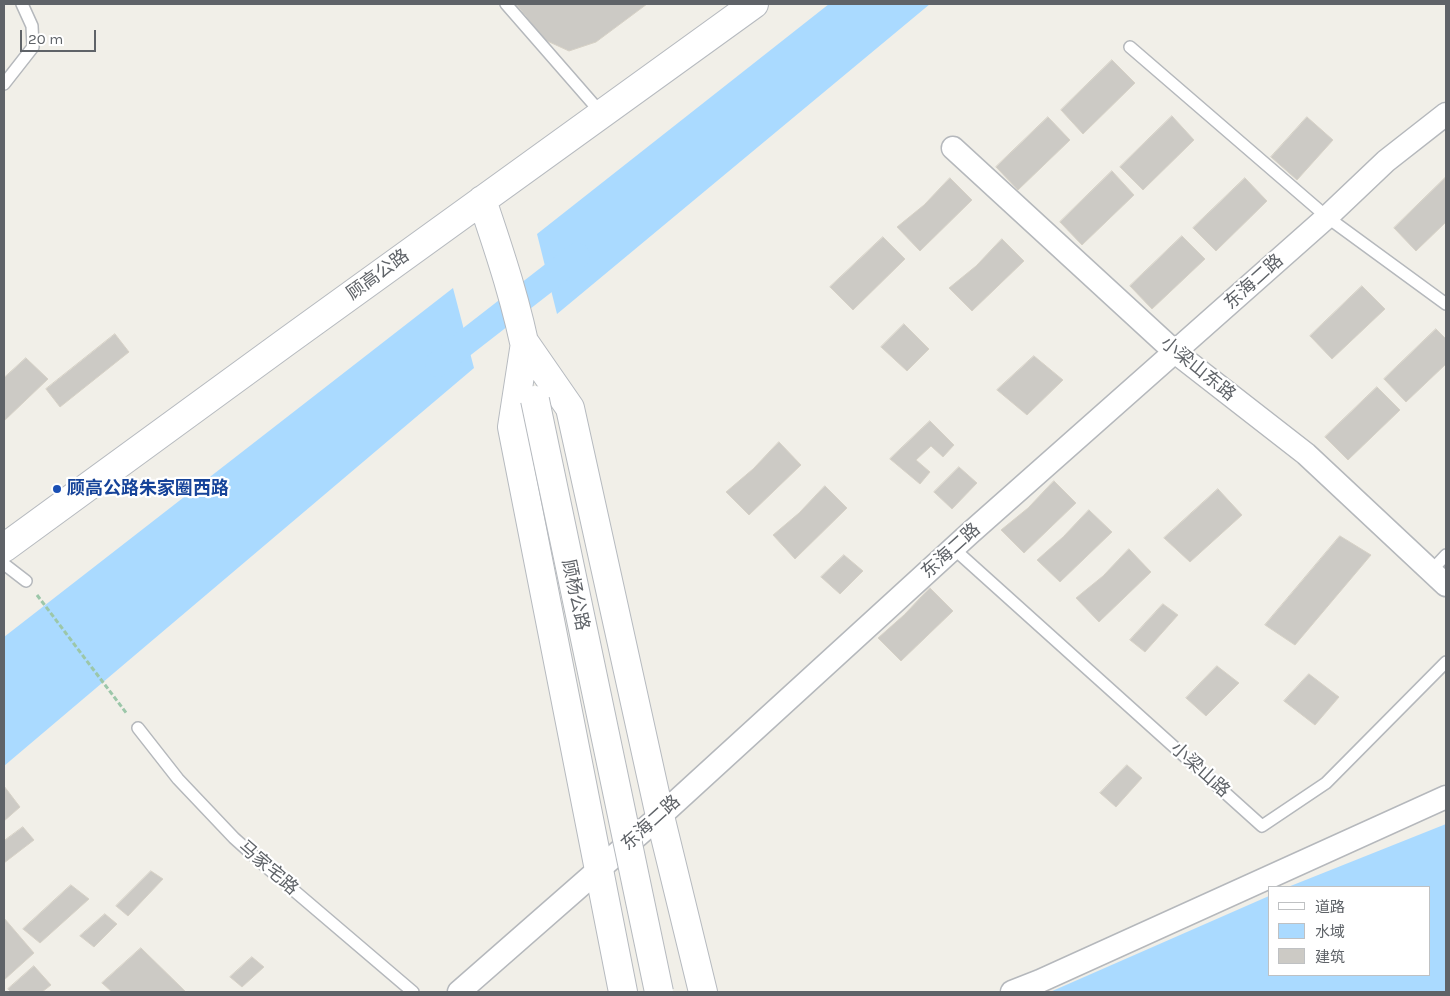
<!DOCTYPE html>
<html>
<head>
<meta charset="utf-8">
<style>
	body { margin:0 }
	#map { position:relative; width:1450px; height:996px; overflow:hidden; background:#f1efe8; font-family:Karla,"Noto Sans SC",sans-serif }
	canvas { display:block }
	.frame { position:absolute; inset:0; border:5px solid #5f6368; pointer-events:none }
	.legend { position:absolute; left:1268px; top:886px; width:162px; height:90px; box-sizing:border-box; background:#fff; border:1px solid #bfc1c3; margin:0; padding:6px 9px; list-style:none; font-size:15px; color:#5f6368 }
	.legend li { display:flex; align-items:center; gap:10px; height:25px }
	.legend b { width:25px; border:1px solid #bfc1c3 }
	.scale { position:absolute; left:20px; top:30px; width:76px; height:22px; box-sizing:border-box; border:2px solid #5f6368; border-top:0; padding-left:6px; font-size:15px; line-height:18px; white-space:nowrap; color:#5f6368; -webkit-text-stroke:4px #fff; paint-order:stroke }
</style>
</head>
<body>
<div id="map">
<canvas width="1450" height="996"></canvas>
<div class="frame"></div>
<ul class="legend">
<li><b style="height:6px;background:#fff"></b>道路</li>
<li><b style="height:14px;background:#aadaff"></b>水域</li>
<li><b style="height:14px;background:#cccac5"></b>建筑</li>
</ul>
<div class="scale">20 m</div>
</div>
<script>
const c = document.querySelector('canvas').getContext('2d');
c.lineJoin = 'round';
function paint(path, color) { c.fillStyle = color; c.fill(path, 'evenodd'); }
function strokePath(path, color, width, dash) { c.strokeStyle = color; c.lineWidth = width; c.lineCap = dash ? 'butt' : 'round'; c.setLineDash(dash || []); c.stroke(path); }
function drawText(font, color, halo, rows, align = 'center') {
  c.font = font + ' Karla,"Noto Sans SC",sans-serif'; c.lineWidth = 4.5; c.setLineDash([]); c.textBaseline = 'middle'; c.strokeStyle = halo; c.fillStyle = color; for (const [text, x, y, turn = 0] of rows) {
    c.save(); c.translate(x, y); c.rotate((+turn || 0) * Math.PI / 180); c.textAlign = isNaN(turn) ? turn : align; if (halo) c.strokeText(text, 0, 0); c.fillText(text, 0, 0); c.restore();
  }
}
paint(new Path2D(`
	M829 4H930L557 314 537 234Z
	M453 288 474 368 4 766V637Z
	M1446 824V992H1050L1269 896V975H1429V887H1288Z`), '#aadaff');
strokePath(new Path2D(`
	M438 364 577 256`), '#aadaff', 26);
const building = new Path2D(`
	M516 4H647L596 42 569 51 545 40Z
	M1112 60 1135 83 1083 134 1061 110Z
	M1172 116 1194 140 1143 190 1120 167Z
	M1048 117 1070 140 1018 190 996 167Z
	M1307 117 1333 140 1297 180 1271 157Z
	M1112 171 1134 195 1082 245 1060 222Z
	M950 178 972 200 920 251 897 227 924 205Z
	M1245 178 1267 201 1216 251 1193 228Z
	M1445 178 1446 222 1416 251 1394 228Z
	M1182 236 1205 259 1152 309 1130 286Z
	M883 237 905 259 853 310 830 287Z
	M1002 239 1024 261 972 311 949 288 976 266Z
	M1362 286 1385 309 1332 359 1310 336Z
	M904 324 929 349 907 371 881 347Z
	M1436 329 1446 339V364L1406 402 1384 379Z
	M115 334 129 352 60 407 46 389Z
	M1034 356 1063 380 1027 415 997 390Z
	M26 358 48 379 4 421V378Z
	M1377 387 1400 410 1348 460 1325 437Z
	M930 421 954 445 943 457 931 446 916 460 930 472 920 484 890 459Z
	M779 442 801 465 749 515 726 492 753 469Z
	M959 467 977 483 952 509 934 492Z
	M1054 481 1076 503 1024 553 1001 530 1028 508Z
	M825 486 847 508 795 559 773 535 799 513Z
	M1218 489 1242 515 1190 562 1164 538Z
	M1089 510 1112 532 1060 582 1037 560 1063 537Z
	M1340 536 1371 555 1295 645 1265 625Z
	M1129 549 1151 572 1099 622 1076 598 1103 576Z
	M844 555 863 571 840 594 821 577Z
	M930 588 953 611 901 661 878 638 904 615Z
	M1163 604 1178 615 1145 652 1130 640Z
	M1217 666 1239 683 1206 716 1186 698Z
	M1309 674 1339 697 1315 725 1284 701Z
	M1127 765 1142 778 1116 807 1100 793Z
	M4 786 20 807 4 821Z
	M23 827 34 840 4 863V841Z
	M151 871 163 879 128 916 116 906Z
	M71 885 89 899 40 943 23 929Z
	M105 914 117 924 94 947 80 936Z
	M4 918 34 953 4 980Z
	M141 948 186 992H112L102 983Z
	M252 957 264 967 242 987 230 977Z
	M34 966 51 985 42 992H11L8 989Z`);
paint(building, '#cccac5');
strokePath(building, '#d6d1c6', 1);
const lane = new Path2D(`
	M506 4 602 114
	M1130 47 1327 217 1446 304
	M4 84 33 47 32 26 22 4
	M953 548 1262 826 1326 783 1446 662
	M4 564 26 581
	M1431 571 1446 555
	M138 728 178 779 234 838 264 865 413 992`);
const street = new Path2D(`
	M953 148 1175 352 1306 454 1446 585
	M459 992 669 808 969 534 1327 217 1386 161 1446 114
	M1012 992 1040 981 1446 797`);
const secondary = new Path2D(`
	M482 200C500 253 518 307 528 362
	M525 343 570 408 660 816 703 992
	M525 343 512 427 623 992
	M4 548 286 342 754 4`);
strokePath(lane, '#b5b8bc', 14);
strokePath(street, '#b5b8bc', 25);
strokePath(secondary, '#b6babf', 30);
strokePath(new Path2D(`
	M37 595 127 714`), '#9cc7a9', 3, [5, 2.5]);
strokePath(lane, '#fff', 11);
strokePath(street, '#fff', 22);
strokePath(secondary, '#fff', 28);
const secondaryBridge = new Path2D(`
	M535 400 659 992`);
strokePath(secondaryBridge, '#b6babf', 30, []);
strokePath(secondaryBridge, '#fff', 28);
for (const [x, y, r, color] of [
	[57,489,5,"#1a4fb4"]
]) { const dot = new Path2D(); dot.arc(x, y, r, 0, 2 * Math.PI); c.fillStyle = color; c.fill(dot); strokePath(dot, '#fff', 2); }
drawText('18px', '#5f6368', '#fff', [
	["顾高公路",378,275,-36],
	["东海二路",1254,282,-42],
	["小梁山东路",1198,369,39],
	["东海二路",951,551,-42],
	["顾杨公路",575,595,78],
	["小梁山路",1200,770,42],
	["东海二路",651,823,-42],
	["马家宅路",268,868,41]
]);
drawText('bold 18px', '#164399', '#fff', [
	["顾高公路朱家圈西路",67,489]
], 'left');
</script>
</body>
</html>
